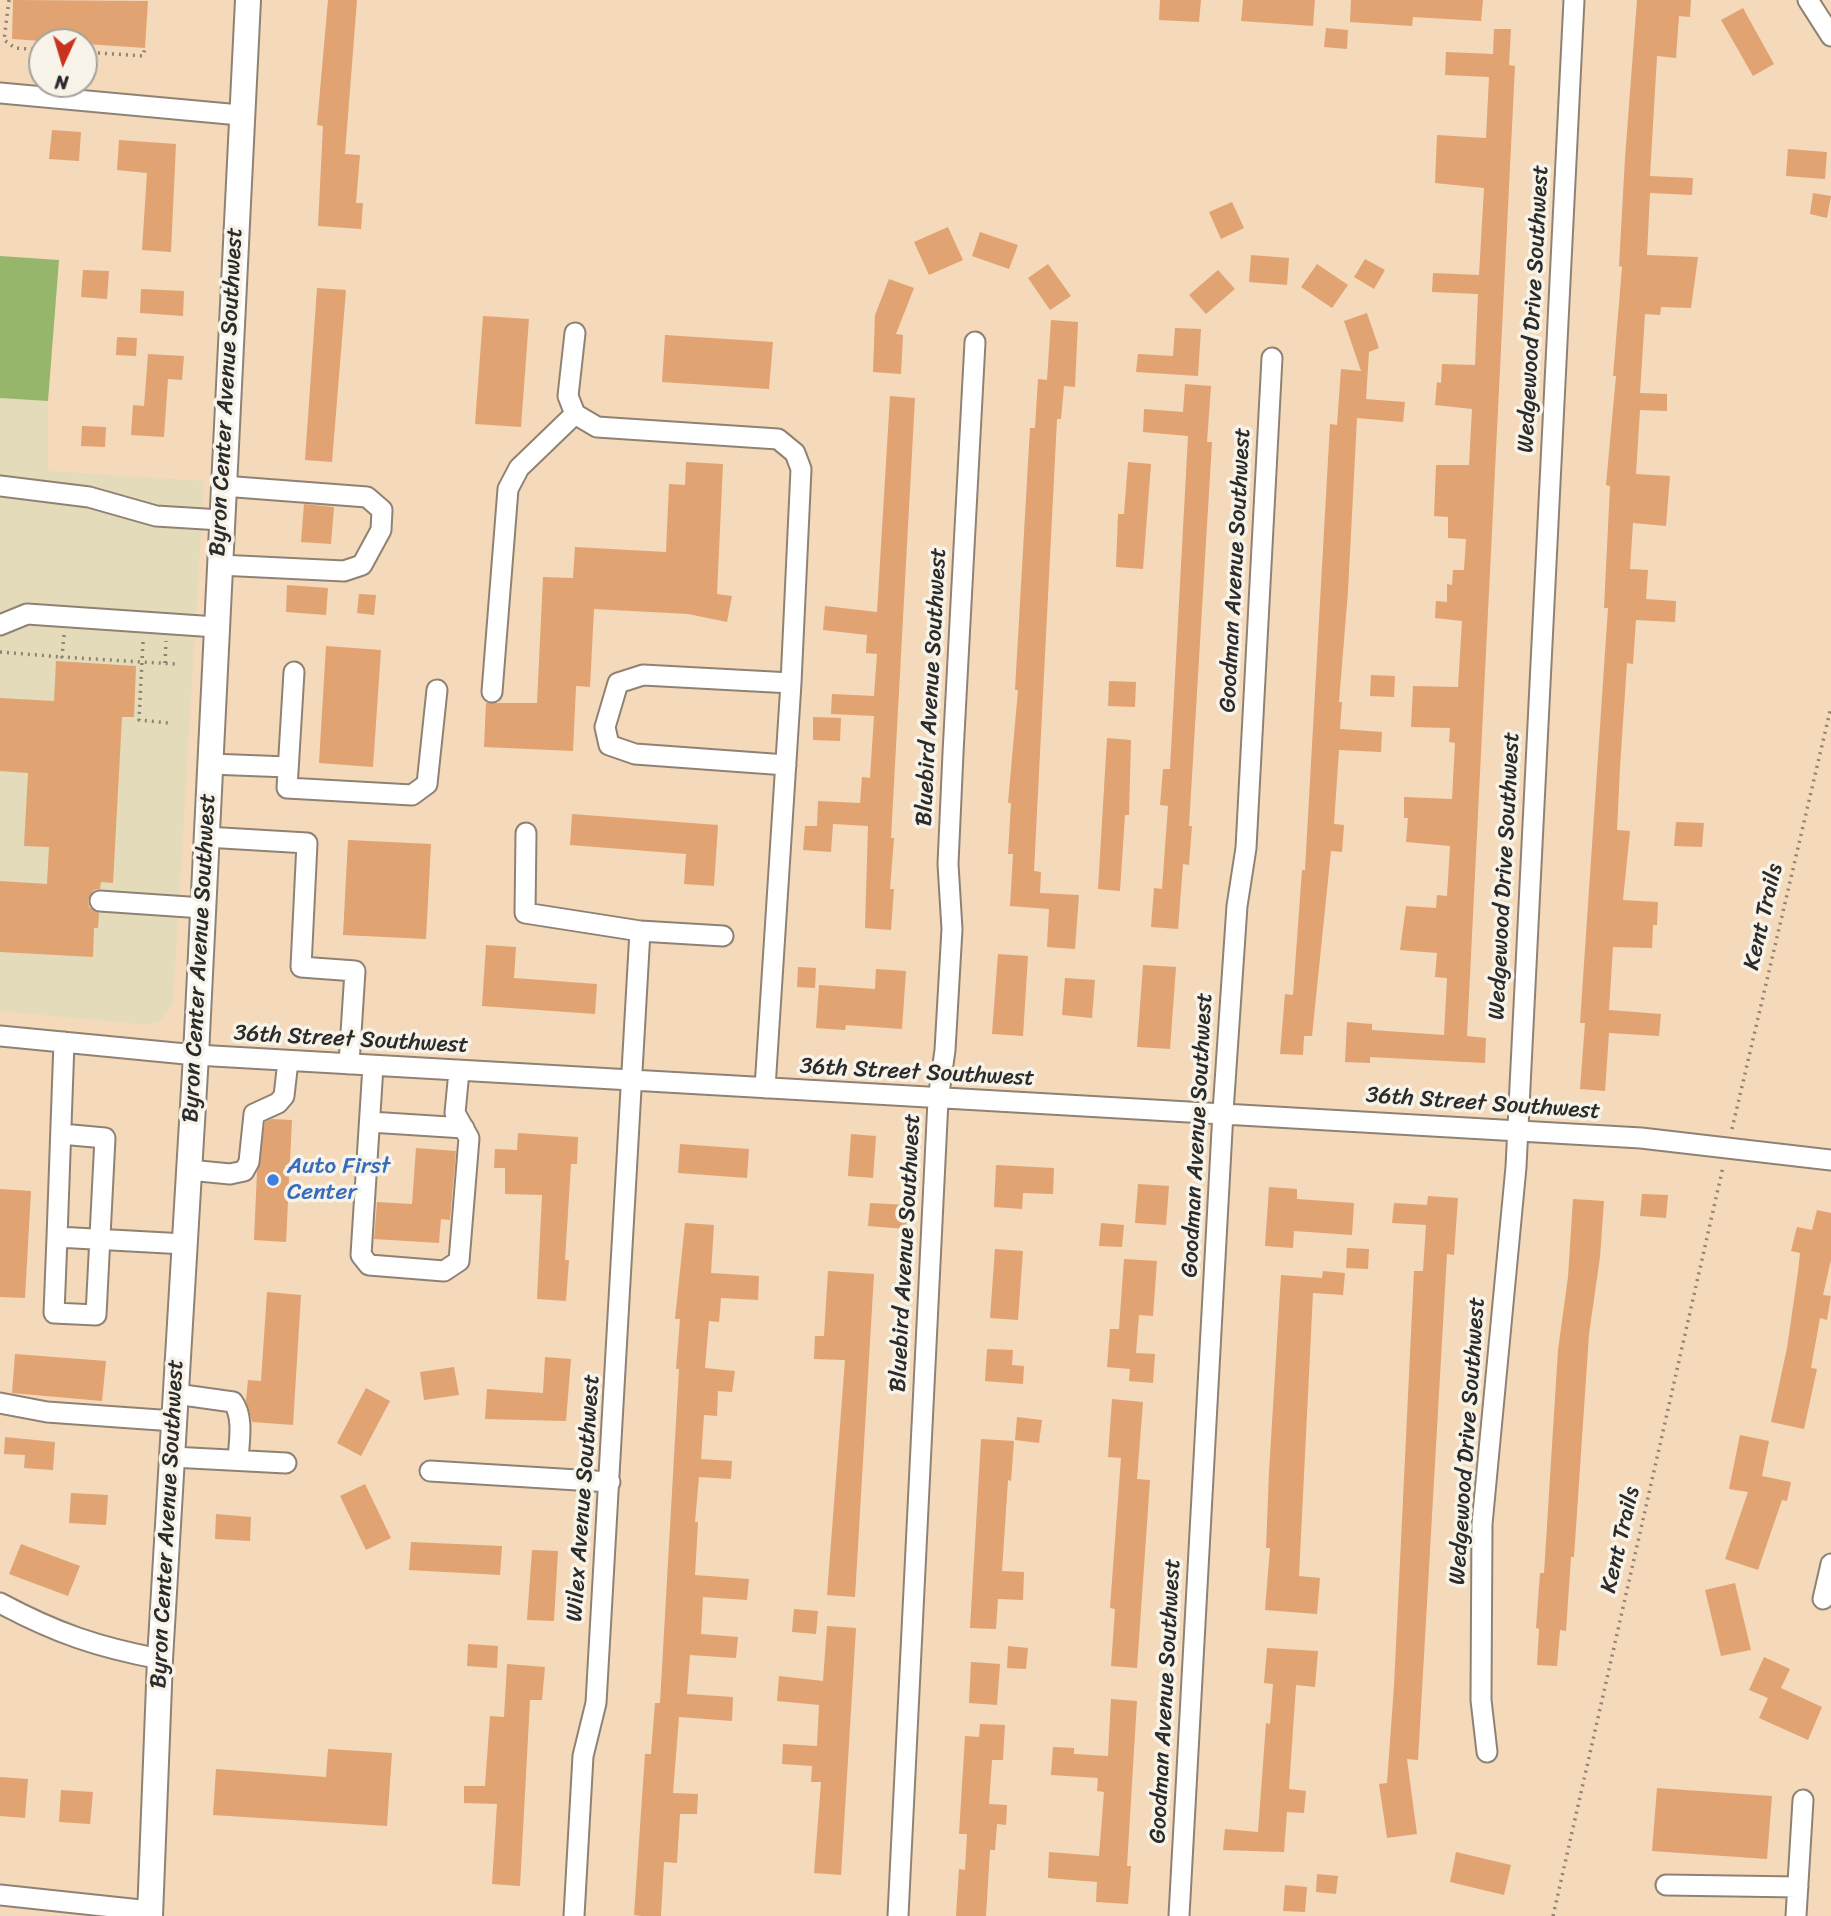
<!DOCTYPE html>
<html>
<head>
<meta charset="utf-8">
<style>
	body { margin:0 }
	#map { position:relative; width:1831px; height:1916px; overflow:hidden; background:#f4d9bb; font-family:Sriracha,sans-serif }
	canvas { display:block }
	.north { position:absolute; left:28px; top:28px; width:70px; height:70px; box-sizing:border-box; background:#f7f3e8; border:2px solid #a5a39c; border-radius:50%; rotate:184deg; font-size:19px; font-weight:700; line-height:28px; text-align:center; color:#2b2b2b }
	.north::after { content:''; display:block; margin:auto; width:24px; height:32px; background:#c8321e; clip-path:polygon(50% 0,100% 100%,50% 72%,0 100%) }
</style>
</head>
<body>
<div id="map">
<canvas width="1831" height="1916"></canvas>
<div class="north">N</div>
</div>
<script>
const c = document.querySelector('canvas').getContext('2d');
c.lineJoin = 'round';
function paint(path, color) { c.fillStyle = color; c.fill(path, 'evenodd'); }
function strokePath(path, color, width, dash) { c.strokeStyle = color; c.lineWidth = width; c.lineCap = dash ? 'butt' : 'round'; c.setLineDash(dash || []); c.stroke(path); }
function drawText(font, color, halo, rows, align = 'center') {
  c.font = font + ' Sriracha,sans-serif'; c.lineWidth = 7; c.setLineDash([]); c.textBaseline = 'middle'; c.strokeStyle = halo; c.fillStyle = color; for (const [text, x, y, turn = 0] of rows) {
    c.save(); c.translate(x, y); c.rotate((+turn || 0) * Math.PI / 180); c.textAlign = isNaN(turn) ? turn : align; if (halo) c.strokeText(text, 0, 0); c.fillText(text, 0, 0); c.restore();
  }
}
paint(new Path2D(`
	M0 398 48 401V471L204 481 173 1001 160 1021 148 1025 0 1011Z`), '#e3dbba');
paint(new Path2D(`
	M0 256 59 260 48 401 0 398Z`), '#96b76b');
paint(new Path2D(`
	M13 0 148 1 145 48 12 39Z
	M328 0H357L345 154 360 155 356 203H363L361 229 318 226 323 126 317 125Z
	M1160 0H1201L1199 22 1159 20Z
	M1243 0H1315L1313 26 1241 21Z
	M1351 0H1483L1481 21 1413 17 1412 26 1350 22Z
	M1637 0H1691L1690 17 1679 16 1676 58 1657 56 1650 176 1693 178 1692 195 1650 193 1647 255 1698 257 1691 308 1661 307 1660 315 1645 314 1640 393 1667 394V411L1640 410 1636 474 1670 476 1666 526 1633 523 1630 569 1648 570 1646 599 1676 601 1675 622 1636 620 1633 664 1627 663 1620 767 1617 830 1630 831 1623 900 1658 902 1657 925H1653L1652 948 1613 947 1609 1010 1661 1014 1659 1036 1609 1033 1605 1091 1580 1089 1585 1023H1580L1608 608H1604L1610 486 1606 485 1616 376H1613L1622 267 1619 266 1625 158Z
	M1743 8 1774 64 1753 76 1721 20Z
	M1326 28 1348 30 1347 49 1324 47Z
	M1494 29H1511L1509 65 1515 66 1467 1036 1486 1038 1485 1063 1370 1057V1063L1345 1062 1347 1022 1372 1024V1030L1444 1035 1447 978 1435 977 1437 953 1400 950 1406 906 1436 908 1437 895 1447 896 1450 846 1406 842 1408 818H1404V797L1452 799 1455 743 1449 742 1450 728 1411 727 1413 686 1458 687 1462 621 1435 618 1436 601 1447 602V584L1452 585 1453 570H1464L1466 539 1448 538V517L1434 516 1436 465H1469L1472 409 1435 405 1437 382 1441 383 1442 364 1475 365 1478 294 1432 292 1433 273 1479 275 1484 188 1435 183 1437 135 1486 138 1489 77 1445 75 1446 52 1493 54Z
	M52 130 81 132 79 161 49 159Z
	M119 140 176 144 171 252 142 250 147 173 117 170Z
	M1788 149 1827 152 1825 179 1786 176Z
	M1813 193 1831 196 1827 218 1810 214Z
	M1232 202 1244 228 1221 239 1209 212Z
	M948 227 963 260 929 275 914 242Z
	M980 232 1018 245 1009 269 972 256Z
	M1251 255 1289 258 1287 285 1249 282Z
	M1365 259 1385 270 1374 289 1354 277Z
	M1048 264 1071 296 1050 310 1028 278Z
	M1317 264 1348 285 1332 308 1301 287Z
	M83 270 109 271 107 299 81 297Z
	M1218 270 1235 289 1206 314 1189 295Z
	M889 279 914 288 896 334 903 335 901 374 873 372 875 315Z
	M317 288 346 290 332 462 305 460Z
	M141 289 184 291 183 316 140 313Z
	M1367 313 1379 348 1369 352 1366 399 1405 402 1403 422 1357 418 1348 591 1339 702H1342L1340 729 1382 732 1381 752 1339 750 1334 824 1344 825 1342 852 1331 851 1312 1036H1304L1303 1055 1280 1054 1285 994 1293 995 1302 870H1305L1330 424 1337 425 1341 369 1361 371 1344 321Z
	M483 316 529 319 521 427 475 424Z
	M1051 320 1078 322 1075 387 1064 386 1061 419H1057L1034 871 1041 872 1040 893 1079 895 1075 949 1047 947 1049 909 1010 906 1013 854H1008L1011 803H1008L1018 690H1015L1030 428H1035L1038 379 1047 380Z
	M1175 328 1201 329 1198 376 1136 372 1138 354 1173 356Z
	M665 335 773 342 769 389 662 382Z
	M117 337 137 338 136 356 116 355Z
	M148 354 184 356 182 380 168 379 164 437 131 435 133 405 144 406Z
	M1185 384 1211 386 1207 442H1212L1189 826H1192L1189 865 1183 864 1178 929 1151 927 1154 888 1162 889 1168 806 1160 805 1163 769H1170L1188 436 1143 432 1144 409 1183 412Z
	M890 396 915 398 891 838H894L890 889H894L891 930 865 928 868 826 833 824 831 852 803 850 805 826H817L818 801 860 803 862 777 870 778 874 716 831 714 832 694 874 696 877 654 866 653 867 635 823 630 825 606 877 612Z
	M82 426 106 427 105 447 81 446Z
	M686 462 723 464 717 594 732 596 727 622 688 614 594 609 590 687 576 686 573 751 484 747 486 703H537L543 577 573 578 575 547 666 552 669 484 685 485Z
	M1128 462 1151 464 1143 569 1116 567 1118 514H1124Z
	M304 504 334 507 331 544 301 542Z
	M287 585 328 588 326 615 286 612Z
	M359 594 376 595 374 615 357 613Z
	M326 646 381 650 373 767 319 763Z
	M56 661 136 666 134 717H122L113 883 101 882 100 889 94 890 88 900 89 907 99 913 98 928H94L93 957 0 952V881L47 884 49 847 24 846 28 773 0 771V698L54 701Z
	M1371 675 1395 676 1394 697 1370 696Z
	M1109 681 1136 682 1135 707 1108 706Z
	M813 717 841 718 840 741 813 740Z
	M1107 738 1131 740 1129 815H1125L1120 891 1098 889Z
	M572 814 718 825 714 886 684 884 686 854 570 845Z
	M1676 822 1704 823 1702 847 1674 846Z
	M348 840 431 844 426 939 343 935Z
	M486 945 516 947 514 978 597 984 595 1014 482 1006Z
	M998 954 1028 956 1023 1036 992 1034Z
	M1143 965 1176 967 1170 1049 1137 1047Z
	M798 967 816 968 815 988 797 987Z
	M876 969 906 971 902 1029 846 1025 845 1030 816 1028 819 985 875 989Z
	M1065 978 1095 980 1092 1018 1062 1015Z
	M272 1119 292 1120 286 1242 254 1240 257 1172 265 1122Z
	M518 1133 578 1137 577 1164H571L565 1260H569L566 1301 537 1299 542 1195 505 1194V1168H494L495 1149 517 1150Z
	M851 1134 876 1136 873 1178 848 1176Z
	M680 1144 749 1149 747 1178 678 1173Z
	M416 1148 456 1151 450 1220 441 1219 439 1243 374 1239 377 1202 412 1204Z
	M996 1165 1054 1168 1053 1194 1023 1193 1022 1209 994 1207Z
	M1138 1184 1169 1186 1166 1225 1135 1223Z
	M1269 1187 1297 1189V1199L1354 1203 1352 1235 1294 1231 1293 1248 1265 1246Z
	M0 1189 31 1191 25 1298 0 1297Z
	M1642 1194 1668 1195 1666 1218 1640 1216Z
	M1428 1196 1458 1198 1454 1255 1447 1254 1418 1760 1407 1759 1417 1834 1387 1838 1379 1784 1387 1783 1394 1686 1414 1271H1423L1426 1225 1392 1223 1394 1203 1427 1205Z
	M1573 1199 1604 1201 1600 1257 1589 1334 1574 1557H1571L1566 1631 1560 1630 1557 1666 1537 1665 1539 1629 1536 1628 1540 1573H1544L1558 1350 1568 1277Z
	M870 1203 908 1205 906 1229 868 1226Z
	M1817 1210 1831 1213V1260L1823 1295 1831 1296 1827 1320 1820 1318 1811 1368 1817 1369 1804 1429 1771 1422 1787 1348 1798 1272 1800 1253 1791 1251 1797 1227 1812 1230Z
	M685 1223 714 1225 711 1273 759 1276 758 1300 721 1298 719 1322 709 1321 705 1368 735 1371 732 1392 718 1391 717 1416 704 1415 701 1459 732 1461 731 1479 699 1477 695 1522H698L695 1575 749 1579 747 1600 703 1597 701 1634 738 1637 736 1658 690 1655 687 1694 733 1697 732 1721 679 1717 673 1793 698 1794 697 1814H680L677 1863 664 1862 661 1916H642L634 1915 645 1754H651L655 1703H660L679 1369H676L680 1319H675Z
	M1101 1223 1124 1225 1122 1247 1099 1246Z
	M1347 1248 1369 1249 1368 1269 1346 1268Z
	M995 1249 1023 1251 1018 1320 990 1318Z
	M1124 1259 1157 1261 1153 1316 1139 1315 1136 1353 1155 1354 1153 1383 1129 1381 1130 1369 1107 1367 1110 1329H1119Z
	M828 1271 874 1274 855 1597 827 1595 845 1360 814 1359 815 1336H824Z
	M1323 1271 1345 1273 1343 1295 1313 1293 1299 1576 1320 1578 1317 1614 1265 1610 1270 1548H1266L1269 1472 1281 1275 1322 1278Z
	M267 1292 301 1295 293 1425 252 1422 246 1400 248 1380 261 1381Z
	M987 1349 1013 1350 1012 1365 1024 1366 1023 1384 985 1381Z
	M15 1354 106 1361 102 1401 12 1393Z
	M545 1357 571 1359 566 1421 485 1419 487 1389 543 1393Z
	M454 1367 459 1395 424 1400 420 1372Z
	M366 1388 390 1401 361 1456 337 1443Z
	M1112 1399 1143 1402 1137 1479 1150 1480 1137 1668 1111 1666 1115 1609 1110 1608 1121 1458 1108 1457Z
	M1017 1417 1042 1420 1039 1443 1015 1440Z
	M1740 1435 1769 1441 1762 1476 1791 1482 1787 1501 1782 1500 1758 1570 1725 1559 1748 1492 1729 1489Z
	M5 1437 55 1442 53 1470 24 1468 25 1455 4 1454Z
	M981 1439 1014 1441 1011 1481 1008 1480 1002 1571 1024 1572 1023 1600 998 1599 996 1629 970 1628Z
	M365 1484 391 1538 366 1550 340 1496Z
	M71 1493 108 1495 106 1525 69 1523Z
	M216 1514 251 1517 250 1541 215 1539Z
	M411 1542 502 1546 500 1575 409 1570Z
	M21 1544 80 1566 68 1596 9 1574Z
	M532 1550 558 1551 554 1621 527 1620Z
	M1735 1583 1751 1650 1721 1656 1705 1590Z
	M794 1609 818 1611 816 1634 792 1632Z
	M827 1626 856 1628 841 1875 814 1873 821 1782H811L812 1766 782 1764 783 1744 817 1746 819 1705 777 1701 779 1676 823 1681Z
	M468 1644 498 1646 497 1668 467 1666Z
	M1008 1646 1028 1648 1026 1669 1007 1668Z
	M1267 1648 1318 1651 1315 1687 1296 1685 1289 1789 1306 1791 1304 1813 1287 1812 1284 1852 1223 1850 1225 1829 1258 1832 1266 1723 1270 1724 1273 1684 1264 1683Z
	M1764 1657 1790 1669 1781 1688 1822 1707 1808 1740 1759 1718 1768 1698 1749 1690Z
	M971 1662 1000 1664 997 1705 969 1703Z
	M507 1664 545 1667 542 1700H530L520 1886 492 1884 497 1804 464 1803V1786H485L490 1716 504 1717Z
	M1111 1699 1137 1701 1127 1866H1131L1128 1904 1096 1902 1097 1882 1048 1878 1049 1852 1099 1856 1104 1792 1097 1791 1098 1778 1051 1775 1053 1747 1074 1748V1754L1108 1756Z
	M980 1724 1005 1725 1003 1760H992L989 1804 1007 1805 1006 1825 997 1824 995 1850H990L986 1916H956L959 1869 965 1870 967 1834H959L965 1736 979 1737Z
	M328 1749 392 1753 387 1826 213 1815 216 1769 326 1777Z
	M0 1777 28 1779 25 1818 0 1816Z
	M1657 1788 1772 1796 1767 1859 1652 1851Z
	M61 1790 93 1792 90 1824 59 1822Z
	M1456 1852 1511 1865 1504 1895 1450 1882Z
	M1317 1874 1338 1876 1336 1894 1316 1892Z
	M1285 1885 1307 1887 1305 1912 1283 1911Z`), '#e1a372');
const minor = new Path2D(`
	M1808 0 1831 36
	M0 93 240 115
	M575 333 568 396 575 414 597 427 778 439 795 453 801 469 791 683 765 1088
	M0 486 89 497 156 516 221 520
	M219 565 344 571 362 565 381 530 382 510 367 497 223 486
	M0 625 27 614 216 627
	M294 672 287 788 412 795 427 784 437 690
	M492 692 508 489 519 468 575 414
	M210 764 288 767
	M786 765 635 754 609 745 605 727 618 683 643 675 791 683
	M526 833 525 913 640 931 596 1703 583 1756 574 1916
	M206 837 307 843 301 967 355 971 349 1064
	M100 901 203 908
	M640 931 723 936
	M0 1036 196 1055 1641 1138 1831 1160
	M64 1042 57 1237 185 1244
	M373 1066 361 1255 369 1265 444 1271 459 1261 469 1138 455 1113 459 1071
	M370 1122 464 1128
	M189 1170 230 1174 244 1171 249 1162 254 1114 278 1103 284 1096 288 1061
	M57 1237 54 1313 96 1315 105 1138 61 1134
	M176 1394 233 1402C244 1417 239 1442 238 1460
	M0 1403 47 1412 174 1421
	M172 1457 286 1463
	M430 1471 610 1482
	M1823 1599 1831 1564
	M0 1603C56 1633 97 1647 160 1659
	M1487 1752 1481 1700 1482 1524 1516 1167 1574 0
	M1666 1885 1798 1887
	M0 1895 150 1911
	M898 1916 938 1100 945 1050 952 929 948 864 953 753 975 342
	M1179 1916 1223 1112 1237 906 1246 848 1272 358
	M1796 1916 1803 1800`);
const major = new Path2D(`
	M150 1916 160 1659 196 1055 248 0`);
strokePath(minor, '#908273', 23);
strokePath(major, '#908273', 28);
strokePath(new Path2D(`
	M9 0 4 40 15 48 42 50
	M84 52 143 56 145 48
	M64 635 62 657 175 664
	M143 642 139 720 169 723
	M0 652 62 657
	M165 663 166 641
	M1732 1129 1831 707
	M1553 1916 1723 1167`), '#908273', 3.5, [2, 5]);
strokePath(minor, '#fff', 19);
strokePath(major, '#fff', 24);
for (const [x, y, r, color] of [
	[273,1180,7,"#3f7fe0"]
]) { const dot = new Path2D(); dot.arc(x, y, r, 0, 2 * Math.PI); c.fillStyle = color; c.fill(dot); strokePath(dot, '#f7f3e8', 2.5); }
drawText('23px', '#2b2b2b', '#f7f3e8', [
	["Wedgewood Drive Southwest",1534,309,-87],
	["Byron Center Avenue Southwest",227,392,-87],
	["Goodman Avenue Southwest",1236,570,-87],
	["Bluebird Avenue Southwest",932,687,-87],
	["Wedgewood Drive Southwest",1505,876,-87],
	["Kent Trails",1764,917,-77],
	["Byron Center Avenue Southwest",200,958,-87],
	["36th Street Southwest",351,1040,3],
	["36th Street Southwest",917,1073,3],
	["36th Street Southwest",1483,1104,4],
	["Goodman Avenue Southwest",1198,1135,-87],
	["Bluebird Avenue Southwest",906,1253,-87],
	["Wedgewood Drive Southwest",1468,1441,-86],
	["Wilex Avenue Southwest",584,1498,-86],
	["Byron Center Avenue Southwest",168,1524,-87],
	["Kent Trails",1621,1540,-77],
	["Goodman Avenue Southwest",1166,1701,-87]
]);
drawText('23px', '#366cbe', '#f7f3e8', [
	["Auto First",287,1167],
	["Center",287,1193]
], 'left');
</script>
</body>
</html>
